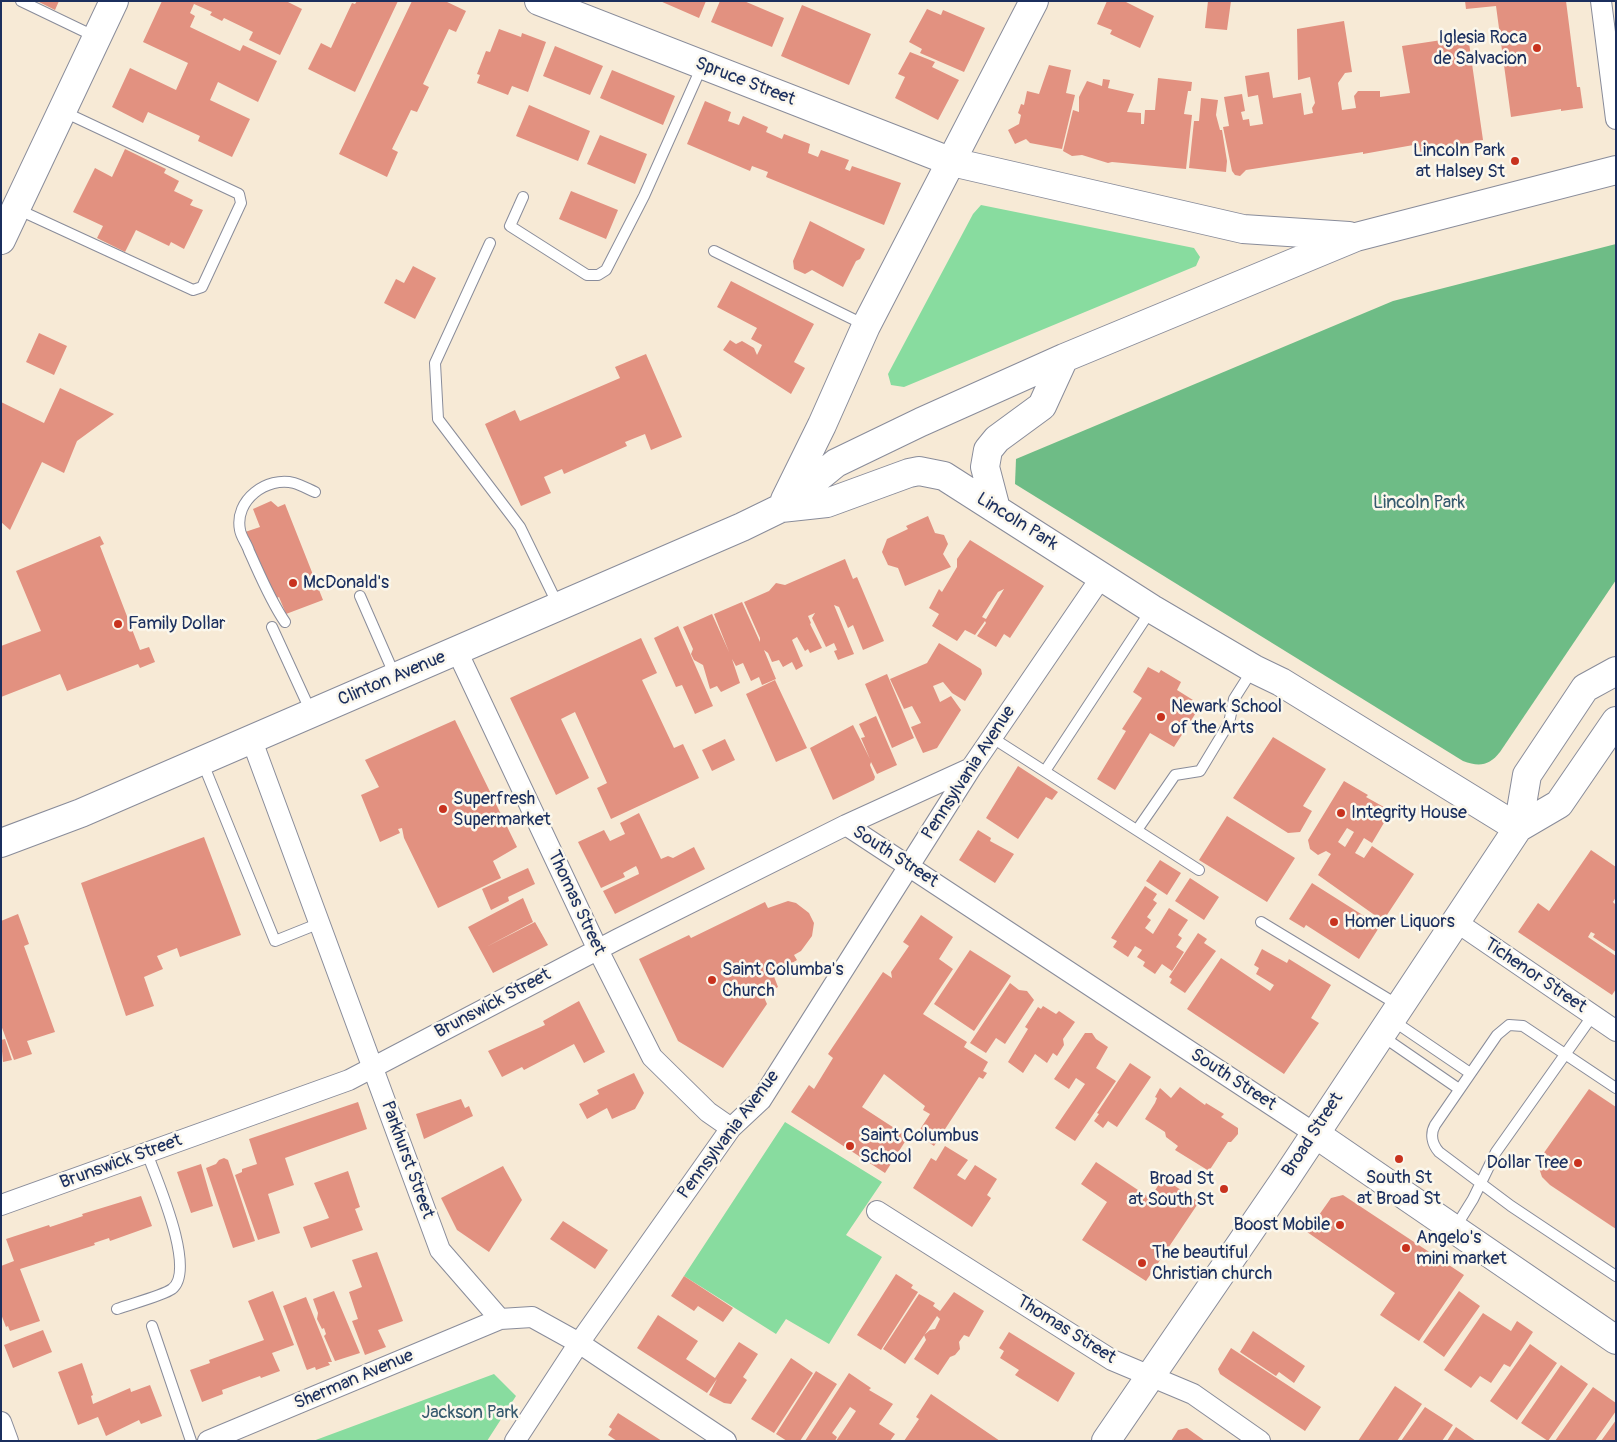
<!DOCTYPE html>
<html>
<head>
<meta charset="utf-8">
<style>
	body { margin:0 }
	#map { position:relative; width:1617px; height:1442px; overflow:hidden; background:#f7ead6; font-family:Pangolin,sans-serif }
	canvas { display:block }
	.frame { position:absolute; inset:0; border:2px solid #1b2f5e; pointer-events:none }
</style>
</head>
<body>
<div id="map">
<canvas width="1617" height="1442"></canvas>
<div class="frame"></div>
</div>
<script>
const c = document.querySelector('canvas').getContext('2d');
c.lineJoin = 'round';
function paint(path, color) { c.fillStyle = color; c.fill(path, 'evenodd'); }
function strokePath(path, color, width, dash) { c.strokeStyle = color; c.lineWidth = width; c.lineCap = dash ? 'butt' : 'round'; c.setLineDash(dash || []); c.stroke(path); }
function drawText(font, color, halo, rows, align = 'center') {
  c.font = font + ' Pangolin,sans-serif'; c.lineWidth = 5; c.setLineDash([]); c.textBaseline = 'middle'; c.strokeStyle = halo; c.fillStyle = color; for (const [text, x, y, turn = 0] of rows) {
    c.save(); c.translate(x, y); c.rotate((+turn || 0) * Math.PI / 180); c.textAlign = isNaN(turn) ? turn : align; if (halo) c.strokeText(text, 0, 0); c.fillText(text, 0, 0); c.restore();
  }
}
paint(new Path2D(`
	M981 205 1194 248 1200 257 1196 266 904 387 891 385 888 374 973 214Z
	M785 1122 882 1182 846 1235 882 1257 829 1344 786 1319 776 1334 684 1276Z
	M494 1374 516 1396 487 1441H313Z`), '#88dc9f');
paint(new Path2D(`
	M1616 244V580L1500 752C1489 766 1479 767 1463 761L1015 484 1016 459 1393 301Z`), '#6ebc86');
paint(new Path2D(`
	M37 1H59L55 10Z
	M162 1H286L302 9 280 55 249 40 253 32 224 18 222 21 210 15 212 12 194 4 190 13 195 16 190 27 240 51 243 45 277 61 258 102 218 82 210 100 250 119 232 157 198 141 200 136 148 112 143 123 112 107 130 68 176 90 188 63 143 42Z
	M357 1H398L355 92 308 69 321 43 331 48 352 3 355 4Z
	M412 1H445L466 11 456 32 449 29 423 84 429 87 417 112 411 110 392 149 398 152 387 177 339 154Z
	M660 1H706L699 18Z
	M720 1H744L784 18 772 47 711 22Z
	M1107 1H1124L1154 16 1140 48 1110 34 1112 30 1097 24Z
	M1208 1H1231L1227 30 1205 28Z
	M1465 1H1566L1577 87H1580L1583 108 1561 111V109L1511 117 1496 6 1466 9Z
	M802 5 871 34 849 85 781 56Z
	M927 9 941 15 943 10 985 28 964 72 920 53 922 49 909 42Z
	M1344 21 1352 72 1345 73 1338 83 1342 110 1356 108 1354 96 1358 91H1380V97L1410 93 1402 46 1468 36 1483 140 1421 154 1419 144 1363 154V152L1246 170 1240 176 1235 175 1232 171 1223 127 1229 126 1224 97 1242 94 1245 111 1241 112 1243 120 1249 119 1250 126 1263 124 1258 95 1248 97 1245 76 1269 72 1273 98 1301 93 1304 115 1313 113 1312 108 1315 103 1310 77 1298 80 1297 29Z
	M499 29 521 37 522 33 546 42 528 92 512 86 508 95 477 83 480 75 477 74 486 51 490 52Z
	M555 46 603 66 590 95 543 76Z
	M910 52 935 62 932 67 959 80 938 120 895 98 905 77 898 74Z
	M1049 65 1071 70 1066 93 1075 95 1062 149 1030 143 1026 139 1015 144 1008 130 1019 124 1021 115 1018 113 1021 104 1024 105 1027 91 1039 94Z
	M612 70 675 96 663 125 600 98Z
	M1158 78 1192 82 1191 91H1188L1184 114 1192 115 1186 169 1112 162 1108 163 1082 155 1072 156 1063 151 1073 110 1079 112V97L1087 81 1102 86 1103 79 1110 80 1108 88 1134 94 1127 112 1141 113V124H1144L1145 110H1155Z
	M1201 98 1218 100 1216 115 1220 130H1222L1227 161 1226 172 1189 168 1194 121H1199Z
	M705 101 731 112 728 121 739 125 743 116 768 127 766 132 782 139 784 134 810 144 808 153 818 157 821 150 849 160 845 169 850 171 852 166 901 183 884 225 766 177 768 172 752 166 750 171 687 144Z
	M529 105 590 131 578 161 516 136Z
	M600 135 647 154 635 184 587 164Z
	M125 149 166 169 164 173 179 181 174 191 193 200 190 205 203 210 184 249 171 242 169 246 136 230 125 252 97 238 103 226 73 212 95 168 112 177Z
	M571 191 618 210 606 239 559 219Z
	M810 221 865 249 860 259 856 261 843 287 812 270 805 274 794 269 793 261Z
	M413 266 436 278 415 319 384 303 396 279 404 283Z
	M731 281 814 324 794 362 805 368 791 394 723 350 730 340 736 344 742 341 754 348 757 355 762 345 751 339 757 328 717 307Z
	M39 333 67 346 54 375 26 362Z
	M646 354 682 437 651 450 645 434 625 442 627 446 564 474 562 469 544 477 551 493 521 506 485 424 515 410 520 421 620 378 615 367Z
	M60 388 114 414 77 441 64 473 42 462 10 530 1 522V402L44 423Z
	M271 501 278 507 285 504 323 600 286 614 279 597 275 599 245 532 260 527 253 509Z
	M928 516 935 533 944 535 948 544 943 554 951 567 905 586 898 568 888 565 882 552 887 539 908 529 906 526Z
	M100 536 104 544 100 546 140 650 149 647 155 662 140 668 138 664 67 691 60 674 1 697V646L41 631 16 571Z
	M970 540 1044 586 1010 638 1004 634 996 647 977 636 986 623 985 621 975 635 965 630 957 641 932 626 939 614 929 608 939 589 942 592 957 567V559ZM1004 589 986 619 982 617 998 592Z
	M845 559 853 579 857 577 884 641 863 650 853 625 848 628 839 607 834 605 854 654 838 660 834 651 837 650 834 643 826 647 812 618 815 613 808 616 811 623 810 624 822 648 810 653 808 649 805 651 797 637 792 640 803 666 796 670 792 662 783 667 779 660 772 662 768 653 764 650 776 679 762 685 759 677 751 681 743 663 736 666 732 659 740 683 721 692 717 686 710 689 703 665 694 660 691 654 693 649 683 627 712 614 729 652 714 614 742 602 760 642V638L744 602 769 591 776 583 785 585Z
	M678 626 713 706 695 714 682 685 676 687 654 638Z
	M641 638 657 673 642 680 674 748 683 744 699 778 611 819 597 788 607 783 575 712 561 719 589 778 556 795 510 698Z
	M939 643 981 669 982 674 965 701 952 693 943 682 933 686 940 702 951 696 961 710 937 748 923 753 911 727 921 723 912 706 904 709 890 679 927 663Z
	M1148 667 1159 673 1161 670 1181 682 1177 690 1201 705 1174 747 1150 733 1115 790 1097 779 1126 731 1122 729 1142 698 1133 692Z
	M887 674 914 738 892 748 865 684Z
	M775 680 807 748 776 762 746 694Z
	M876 716 897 765 877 774 871 762 870 765 875 777 874 780 833 800 810 748 853 725 870 759 861 738 865 737 859 724Z
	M455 720 517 847 493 861 501 878 438 908 404 838 402 828 398 829 400 833 380 842 361 795 379 787 365 760Z
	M1273 737 1326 769 1303 806 1312 811 1300 832 1288 833 1233 798Z
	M725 739 735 760 712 771 702 750Z
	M1018 766 1058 792 1052 800 1046 797 1018 839 986 818Z
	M1344 781 1368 795 1366 797 1391 811 1372 843 1364 838 1355 853 1364 858 1372 846 1414 874 1383 921 1318 875 1331 854 1326 851 1318 855 1310 849 1308 840ZM1347 828 1354 832 1345 847 1338 842Z
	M639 813 661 859 668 856 673 858 694 847 705 869 615 914 603 891 639 874 638 870 636 866 623 873 625 877 601 888 578 842 604 830 610 841 625 834 620 823Z
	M1227 816 1295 858 1267 902 1199 860Z
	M978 830 991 838 990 841 1014 854 995 883 959 860Z
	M204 837 241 935 180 957 177 948 157 956 163 969 144 977 154 1006 126 1016 81 883Z
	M1591 850 1616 867V897L1613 902 1616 905V952L1593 937 1595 934 1591 932 1588 937 1616 956V989L1612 995 1518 932 1538 903 1549 911Z
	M1160 860 1181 873 1167 895 1146 881Z
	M528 868 535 884 508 897 509 901 491 910 482 889Z
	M1190 878 1219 897 1204 920 1175 901Z
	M1312 883 1380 926 1359 959 1306 925 1304 928 1289 919Z
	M1145 886 1157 894 1153 900 1157 903 1147 917 1151 920 1145 928 1153 934 1169 908 1188 920 1178 935 1182 938 1176 947 1184 952 1172 971 1162 964 1155 974 1143 966 1145 962 1137 957 1142 950 1135 946 1128 957 1113 947 1117 941 1111 938Z
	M523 898 533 922 486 947 535 922 548 945 493 973 468 927Z
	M788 901 796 903 809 913 814 923 812 936 801 951 794 955 797 960 773 974 778 987 763 995 767 1004 723 1068 678 1041 639 959 689 935 691 938 765 902 768 908Z
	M18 914 29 944 24 946 55 1032 27 1041 32 1054 14 1060 1 1025V921Z
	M921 915 953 937 939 959 953 969 923 1014 967 1042 964 1047 988 1062 983 1071 987 1073 983 1079 979 1077 934 1146 917 1134 930 1114 923 1110 925 1106 884 1074 862 1107 908 1137 885 1173 791 1112 809 1085 814 1089 833 1058 828 1054 883 972 892 978 891 972 909 946 903 942Z
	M1198 933 1207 939 1204 943 1216 951 1185 993 1170 983 1172 979 1169 977Z
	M1262 949 1287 963 1289 959 1331 985 1311 1018 1319 1023 1284 1074 1187 1009 1221 958 1270 991 1274 985 1256 974 1259 968 1254 965Z
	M970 950 1011 976 974 1031 934 1004Z
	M1010 983 1019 990 1027 991 1034 1000 1005 1044 996 1038 986 1053 970 1043Z
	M579 1001 605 1052 584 1063 574 1044 524 1070 522 1067 502 1077 488 1051 545 1025 543 1021Z
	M1043 1006 1056 1014 1059 1011 1075 1022 1063 1039 1064 1045 1057 1056 1053 1053 1047 1063 1035 1054 1023 1073 1008 1062 1028 1029 1025 1027 1038 1007 1041 1009Z
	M1085 1033H1092L1096 1039 1108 1047 1096 1068 1116 1081 1075 1141 1055 1128 1085 1084 1076 1078 1069 1089 1054 1079Z
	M5 1039 12 1060 3 1062 1 1040Z
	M1130 1063 1151 1077 1117 1127 1108 1121 1103 1128 1094 1121 1099 1114 1097 1113Z
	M634 1073 644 1093 635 1109 612 1119 607 1108 587 1119 579 1104 599 1094 597 1090Z
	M1180 1087 1205 1105 1206 1103 1224 1114 1221 1117 1238 1128V1134L1231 1142H1228L1209 1171 1175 1150 1178 1146 1166 1137 1165 1132 1145 1119 1155 1103 1157 1098 1155 1097 1160 1088 1171 1098Z
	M1589 1089 1616 1107V1229L1550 1185 1542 1177 1539 1168 1541 1157Z
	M461 1099 465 1108 469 1106 473 1116 424 1139 416 1114Z
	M358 1102 367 1129 285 1158 294 1185 268 1194 280 1233 258 1240 235 1175 242 1172V1169L257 1164 249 1139Z
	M945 1146 968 1160 957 1175 960 1177 965 1180 975 1165 997 1179 987 1195 991 1198 972 1227 913 1188 931 1158 936 1161Z
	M224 1158 228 1160 255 1241 233 1248 206 1168 216 1164 219 1160Z
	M1096 1162 1150 1198 1163 1178 1199 1202 1146 1281 1082 1240 1107 1202 1081 1184Z
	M201 1164 213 1206 191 1213 177 1172Z
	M503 1166 522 1200 489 1252 457 1230 441 1198Z
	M348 1171 360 1207 355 1209 363 1230 311 1248 303 1227 329 1218 314 1183Z
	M1343 1195 1464 1275 1419 1341 1380 1315 1395 1293 1307 1232 1331 1198Z
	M141 1196 152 1226 110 1241 109 1238 94 1243 95 1245 20 1269 40 1321 10 1331 8 1326 6 1327 1 1314V1266L14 1261 6 1239 49 1225 50 1227 83 1216 82 1214Z
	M563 1221 608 1250 595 1269 550 1239Z
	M377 1252 403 1321 378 1330 386 1347 365 1355 352 1321 358 1319 349 1292 362 1287 352 1260Z
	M896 1274 913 1285 911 1288 918 1292 881 1350 857 1335Z
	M684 1276 733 1308 723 1322 698 1306 694 1311 671 1296Z
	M273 1291 294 1345 272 1353 280 1371 261 1378 260 1376 222 1390 223 1394 202 1402 190 1370 210 1363 209 1360 264 1340 248 1301Z
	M334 1291 360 1353 335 1361 324 1336 326 1334 324 1328 322 1329 317 1319 318 1313 313 1299Z
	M1459 1291 1480 1306 1444 1357 1423 1342Z
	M954 1292 984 1311 969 1337 964 1335 959 1342 960 1349 955 1355 950 1357 938 1375 914 1359 926 1340 924 1335 930 1330 935 1329 940 1319 937 1316 905 1364 883 1349 919 1294 935 1303 933 1306 940 1311Z
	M306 1297 332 1362H328L330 1365 316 1370 315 1367 307 1370 306 1368 283 1306Z
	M1483 1313 1511 1331 1517 1321 1533 1332 1510 1367 1504 1364 1491 1383 1480 1376 1471 1388 1444 1370Z
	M658 1315 698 1341 686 1359 715 1378 739 1342 758 1354 743 1377 747 1380 731 1404 724 1403 709 1395 717 1379 707 1393 637 1348Z
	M43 1330 52 1352 13 1368 4 1345Z
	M1253 1331 1305 1366 1294 1383 1279 1372 1276 1376 1240 1352Z
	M1009 1332 1075 1373 1058 1402 1015 1375 1019 1370 1000 1358 1004 1351 999 1348Z
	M1530 1344 1557 1363 1517 1420 1490 1401Z
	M1231 1348 1321 1407 1305 1431 1220 1374 1218 1369Z
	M791 1358 813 1373 774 1433 751 1419Z
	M82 1363 93 1395 91 1396 93 1404 130 1388 131 1392 150 1385 162 1416 141 1424 139 1420 106 1436 98 1417 78 1425 58 1372Z
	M1561 1365 1588 1384 1548 1441 1521 1423Z
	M816 1371 837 1384 800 1441H787L776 1434Z
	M849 1373 871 1388 869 1390 893 1404 879 1424 895 1434 890 1441H836L856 1411 850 1407 832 1433 837 1437 835 1441H805Z
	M1395 1386 1422 1404 1397 1441H1358Z
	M1593 1387 1616 1403V1411L1595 1441H1555Z
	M931 1394 1000 1441H904L919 1419 916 1417Z
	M1425 1407 1453 1425 1442 1441H1401Z
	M618 1413 662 1441H617L608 1435 612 1429 609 1427Z
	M1616 1420V1441H1601Z
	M1456 1427 1476 1441H1447Z
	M1187 1428 1205 1441H1171L1178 1430Z`), '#e29180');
const lane = new Path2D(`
	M21 1 96 37
	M523 197 510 226 587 275H598L606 270 644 196 702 66
	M17 209 193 290 202 287 241 203 239 194 62 111
	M490 243 435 363 438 419 520 527 558 605
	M714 251 865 325
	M360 596 395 676
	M285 622C270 600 260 575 249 551 247 544 241 537 240 530 234 500 267 476 294 483 301 485 308 489 315 492
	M272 627 311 712
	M991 737 1199 870
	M202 761 275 941 320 923
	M1045 771 1151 610
	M1137 830 1175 775 1200 771 1229 723 1234 699 1253 669
	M1261 922 1398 1005
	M1392 1020 1470 1073
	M1382 1036 1459 1089
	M1616 1088 1523 1026 1509 1025 1497 1035 1435 1125C1430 1134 1432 1144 1439 1152L1511 1206 1616 1276
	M1455 1228 1473 1199 1496 1152 1593 1015
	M117 1309C130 1304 162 1296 172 1289 197 1270 156 1178 147 1153
	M152 1326 191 1441`);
const street = new Path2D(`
	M1601 1 1616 119
	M457 651 598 950 652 1057 708 1112 731 1128
	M251 738 440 1250 500 1319
	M846 825 1314 1133
	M1455 921 1616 1031
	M1 1205 349 1080 618 939 846 825 971 768
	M877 1211 1112 1360 1193 1394 1260 1441
	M1 1422 8 1441
	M208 1441 500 1319 532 1317 579 1343 726 1441
	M515 1441 579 1343 731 1128 761 1100 971 768 1102 576`);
const secondary = new Path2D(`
	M539 1 952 162 1243 229 1349 236
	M1 240 114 1
	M785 500 822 425 866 326 1034 1
	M781 508 827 503 909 473 919 471 944 476 1152 609 1254 669 1281 682 1518 828
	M996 509 985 467 988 450 997 439 1042 406 1064 358
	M1 843 81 813 742 527 781 508 836 463 921 422 1064 358 1356 237 1616 170
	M1314 1133 1616 1340`);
const primary = new Path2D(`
	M1518 828 1559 804 1616 721
	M1106 1441 1284 1181 1518 828 1527 775 1585 688 1616 671`);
strokePath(lane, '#898c9a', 12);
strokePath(street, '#898c9a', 22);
strokePath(secondary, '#898c9a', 30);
strokePath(primary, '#898c9a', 30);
strokePath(lane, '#fff', 10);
strokePath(street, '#fff', 20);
strokePath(secondary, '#fff', 28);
strokePath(primary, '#fff', 28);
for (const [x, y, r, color] of [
	[1537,48,5,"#c8321e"],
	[1515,161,5,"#c8321e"],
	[293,583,5,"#c8321e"],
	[118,624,5,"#c8321e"],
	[1161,717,5,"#c8321e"],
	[443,809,5,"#c8321e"],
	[1341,813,5,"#c8321e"],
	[1334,922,5,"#c8321e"],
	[712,980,5,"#c8321e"],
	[850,1146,5,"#c8321e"],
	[1399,1159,5,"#c8321e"],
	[1578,1163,5,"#c8321e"],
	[1224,1189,5,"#c8321e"],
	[1340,1225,5,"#c8321e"],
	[1406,1248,5,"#c8321e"],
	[1142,1263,5,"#c8321e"]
]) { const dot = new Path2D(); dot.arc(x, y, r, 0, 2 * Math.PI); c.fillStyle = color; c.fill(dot); strokePath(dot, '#fbf7ec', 2); }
drawText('18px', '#1b2f5e', '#fbf7ec', [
	["Iglesia Roca",1527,38,"right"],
	["de Salvacion",1527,59,"right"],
	["Lincoln Park",1505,151,"right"],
	["at Halsey St",1505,172,"right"],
	["McDonald's",303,583],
	["Family Dollar",128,624],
	["Newark School",1171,707],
	["of the Arts",1171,728],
	["Superfresh",453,799],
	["Supermarket",453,820],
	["Integrity House",1351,813],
	["Homer Liquors",1344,922],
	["Saint Columba's",722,970],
	["Church",722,991],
	["Saint Columbus",860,1136],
	["School",860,1157],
	["Dollar Tree",1568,1163,"right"],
	["South St",1399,1178,"center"],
	["at Broad St",1399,1199,"center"],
	["Broad St",1214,1179,"right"],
	["at South St",1214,1200,"right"],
	["Boost Mobile",1330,1225,"right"],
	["Angelo's",1416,1238],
	["mini market",1416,1259],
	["The beautiful",1152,1253],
	["Christian church",1152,1274]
], 'left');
drawText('18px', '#1b2f5e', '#fbf7ec', [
	["Spruce Street",745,82,21],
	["Lincoln Park",1017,522,32],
	["Clinton Avenue",392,679,-23],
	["Pennsylvania Avenue",969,773,-57],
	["South Street",895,857,33],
	["Thomas Street",576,903,65],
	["Tichenor Street",1535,976,34],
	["Brunswick Street",493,1004,-28],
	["South Street",1233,1080,33],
	["Pennsylvania Avenue",729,1135,-53],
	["Broad Street",1313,1135,-57],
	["Parkhurst Street",407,1160,70],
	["Brunswick Street",121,1162,-20],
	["Thomas Street",1066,1330,32],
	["Sherman Avenue",354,1380,-23]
]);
drawText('18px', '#365a6e', '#fbf7ec', [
	["Lincoln Park",1419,503],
	["Jackson Park",470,1413]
]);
</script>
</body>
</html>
